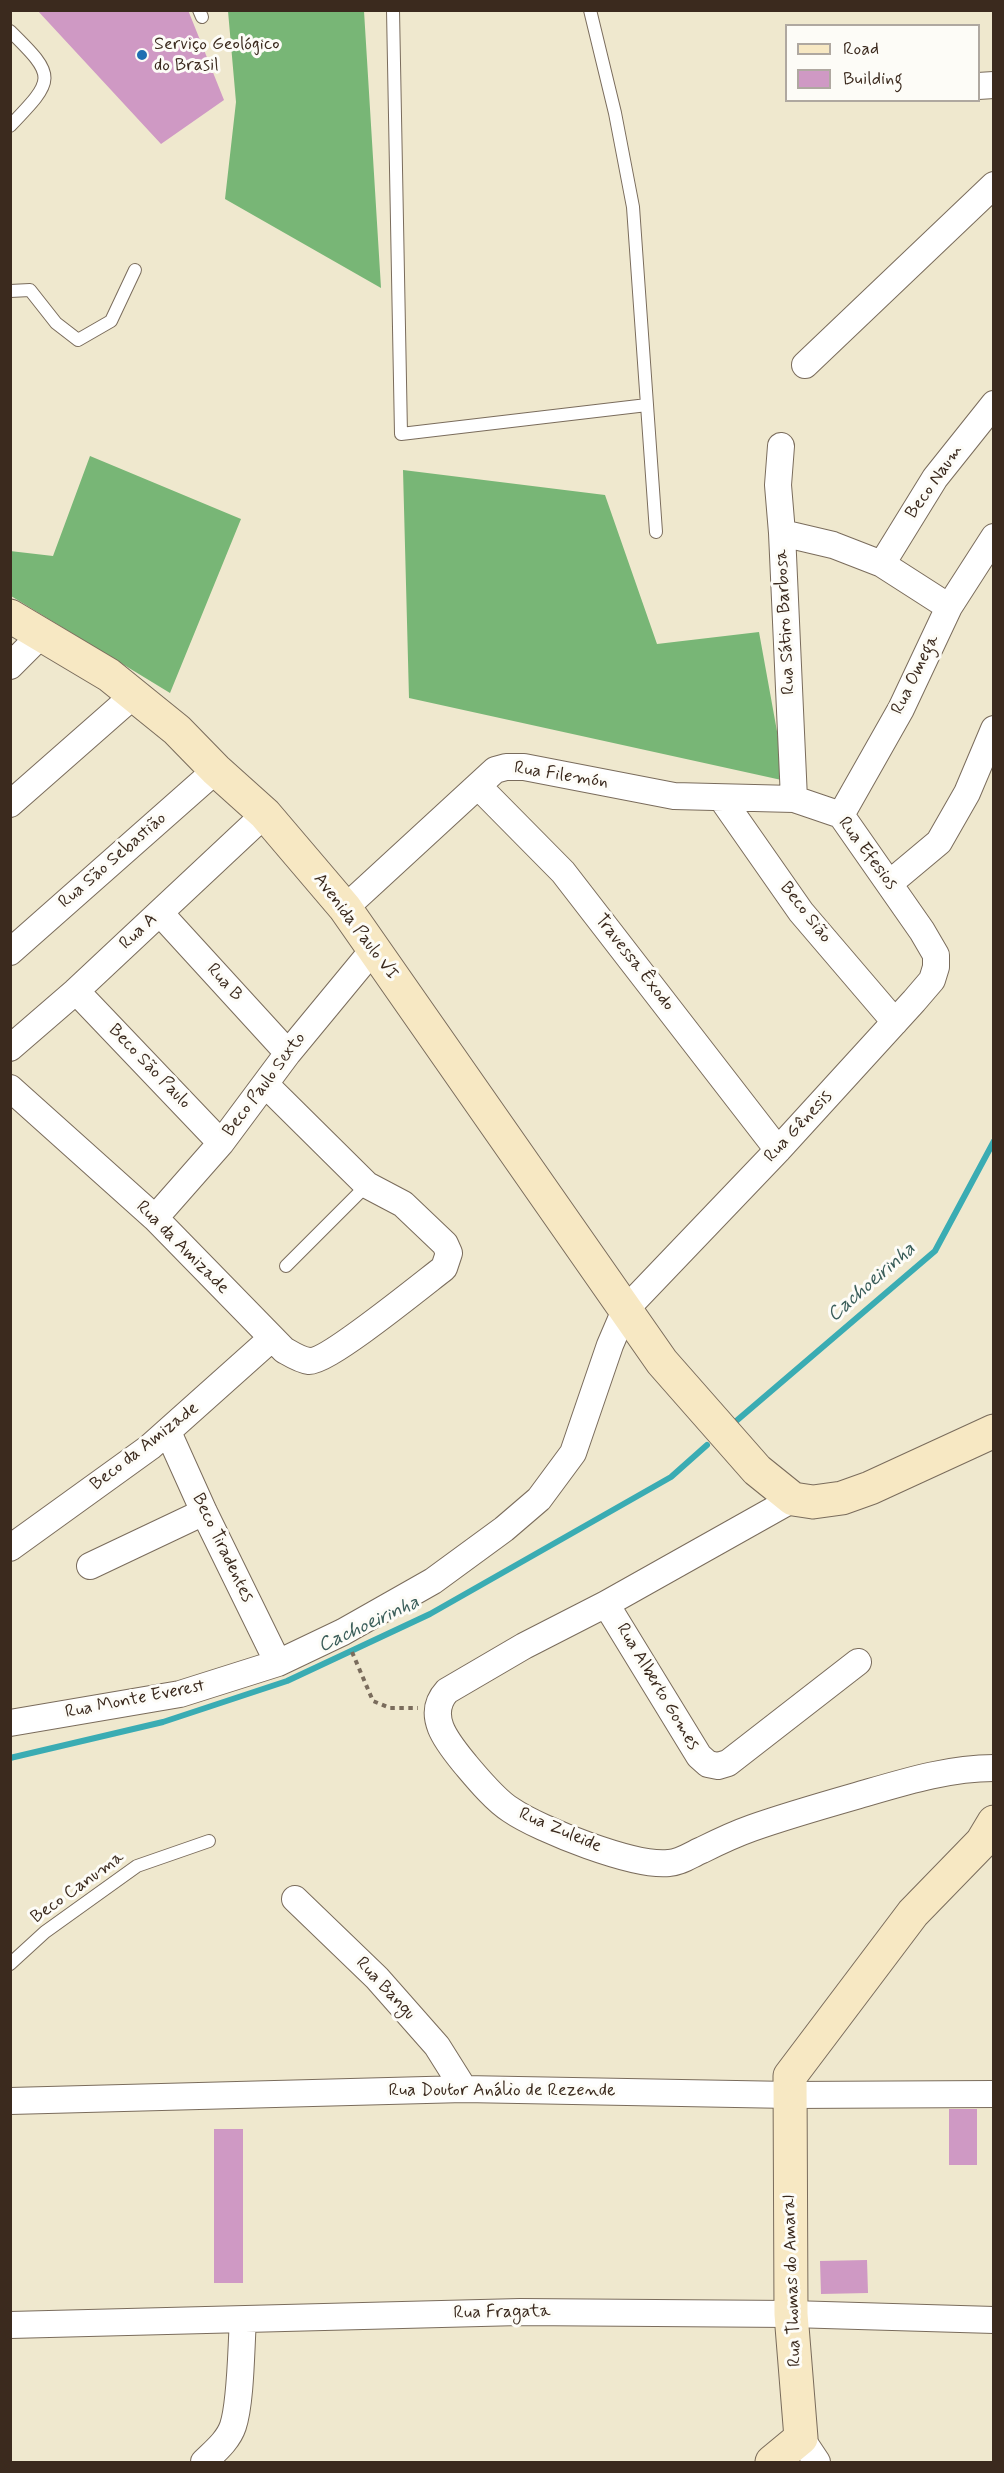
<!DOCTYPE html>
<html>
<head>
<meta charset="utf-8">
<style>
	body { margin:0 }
	#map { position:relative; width:1004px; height:2473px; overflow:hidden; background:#efe8ce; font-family:Mynerve,sans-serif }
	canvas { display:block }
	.frame { position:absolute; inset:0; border:12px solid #3b2a1e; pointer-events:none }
	.legend { position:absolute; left:785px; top:24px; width:195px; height:78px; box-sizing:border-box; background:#fdfcf7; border:2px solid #afa8a0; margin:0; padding:8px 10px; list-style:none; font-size:18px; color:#3b2a1e }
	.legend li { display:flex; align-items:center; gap:12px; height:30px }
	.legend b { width:30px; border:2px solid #afa8a0 }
</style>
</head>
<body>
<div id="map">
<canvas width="1004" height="2473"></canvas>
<div class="frame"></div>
<ul class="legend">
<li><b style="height:8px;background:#f7e8c3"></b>Road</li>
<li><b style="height:16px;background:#cf99c4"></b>Building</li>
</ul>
</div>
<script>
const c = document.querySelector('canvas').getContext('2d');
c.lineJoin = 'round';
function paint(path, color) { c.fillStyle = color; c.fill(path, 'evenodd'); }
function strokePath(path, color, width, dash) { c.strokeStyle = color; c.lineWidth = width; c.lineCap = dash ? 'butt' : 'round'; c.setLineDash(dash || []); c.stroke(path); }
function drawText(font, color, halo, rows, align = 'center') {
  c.font = font + ' Mynerve,sans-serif'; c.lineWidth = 6; c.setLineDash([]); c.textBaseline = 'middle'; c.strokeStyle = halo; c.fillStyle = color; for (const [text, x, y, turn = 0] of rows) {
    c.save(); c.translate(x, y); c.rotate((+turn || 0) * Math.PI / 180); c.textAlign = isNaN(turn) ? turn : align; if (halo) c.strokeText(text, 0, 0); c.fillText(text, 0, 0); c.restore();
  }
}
paint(new Path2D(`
	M228 11H364L381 288 225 199 236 102Z
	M90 456 241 519 170 693 11 596 10 551 53 556Z
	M403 470 605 495 657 644 759 632 786 781 409 698Z`), '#78b676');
strokePath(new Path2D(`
	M735 1422 935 1251 994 1141
	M10 1758 163 1722 287 1681 430 1614 671 1477 707 1445`), '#3aacb3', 6);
paint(new Path2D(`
	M37 10H188L224 100 161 144Z
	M949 2109H977V2165H949Z
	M214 2129H243V2283H214Z
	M867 2260 868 2293 821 2294 820 2261Z`), '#cf99c4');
const lane = new Path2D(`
	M199 10 202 17
	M393 10 401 434 647 405
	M590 10 615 113 633 207 656 532
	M10 31C57 77 55 79 10 126
	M10 291 30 290 56 323 78 340 111 321 135 270
	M286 1266 367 1185
	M10 1964 45 1932 137 1866 209 1841`);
const street = new Path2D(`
	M978 86 994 85
	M805 365 994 185
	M781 446 778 485 782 533 794 799
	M782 533 833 545 882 564 949 607
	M882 564 935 478 994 404
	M10 666 41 635
	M478 786 563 872 778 1150
	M722 799 801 912 895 1022
	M10 804 134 695
	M841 815 901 709 949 607 994 537
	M890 883 939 842 967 793 994 729
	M160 913 288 1053
	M10 952 216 770
	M76 991 221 1143
	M10 1048 76 991 265 814
	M10 1088 155 1218 284 1350C291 1354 300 1360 309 1361 328 1362 423 1284 444 1268L449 1253 445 1244 403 1204 367 1185 266 1085
	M155 1218 221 1143 288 1053 373 950
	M168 1432 204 1512 278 1663
	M793 1499 606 1604 524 1646 447 1691C424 1716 449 1744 466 1765 477 1778 496 1801 511 1810 540 1830 635 1867 669 1863 682 1862 690 1855 702 1850 718 1842 735 1834 752 1828 786 1816 821 1806 856 1796 901 1783 947 1768 994 1768
	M10 1548 150 1447 272 1338
	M90 1566 204 1512
	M606 1604 699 1756 708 1764 718 1766 728 1763 858 1662
	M10 1723 180 1694 278 1663 343 1632 433 1581 504 1529 539 1499 573 1453 610 1345 625 1310 778 1150 914 1001 932 980 936 967V955L922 931 841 815 794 799 674 796 524 767H506L495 770 345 908
	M295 1899 377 1978 437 2046 464 2089
	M10 2101 464 2089 790 2095 994 2094
	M10 2325 520 2312 791 2314 994 2320
	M801 2438 817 2462
	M204 2462C214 2452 228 2441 233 2426 241 2402 241 2348 243 2320`);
const secondary = new Path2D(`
	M10 616 109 675 177 730 216 770 265 814 345 908 662 1362 757 1470 793 1499 813 1502 842 1498 870 1488 994 1431
	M772 2462 801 2438 791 2314 790 2076 913 1913 982 1842 994 1822`);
strokePath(lane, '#7a6c5c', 14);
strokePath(street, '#7a6c5c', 28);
strokePath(secondary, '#7a6c5c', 35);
strokePath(new Path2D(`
	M352 1652 373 1701 390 1708H418`), '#7a6c5c', 4, [4.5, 4.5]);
strokePath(lane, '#fff', 12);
strokePath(street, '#fff', 26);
strokePath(secondary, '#f7e8c3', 33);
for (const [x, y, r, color] of [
	[142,55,6,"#1f6fb2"]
]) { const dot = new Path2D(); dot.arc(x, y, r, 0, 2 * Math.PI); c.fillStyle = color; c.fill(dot); strokePath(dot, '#fdfcf7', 2); }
drawText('18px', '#3b2a1e', '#fdfcf7', [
	["Serviço Geológico",154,45],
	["do Brasil",154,66]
], 'left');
drawText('18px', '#3b2a1e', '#fdfcf7', [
	["Beco Naum",935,482,-55],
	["Rua Sátiro Barbosa",786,622,-93],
	["Rua Omega",916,675,-64],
	["Rua Filemón",561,776,9],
	["Rua Efesios",867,854,53],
	["Rua São Sebastião",113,861,-41],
	["Beco Sião",805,913,52],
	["Avenida Paulo VI",355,927,53],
	["Rua A",139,932,-43],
	["Travessa Êxodo",634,963,52],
	["Rua B",224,983,48],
	["Beco São Paulo",149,1067,46],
	["Beco Paulo Sexto",265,1085,-53],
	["Rua Gênesis",799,1127,-47],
	["Rua da Amizade",182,1248,45],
	["Beco da Amizade",145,1447,-38],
	["Beco Tiradentes",222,1548,64],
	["Rua Alberto Gomes",657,1687,59],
	["Rua Monte Everest",135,1700,-11],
	["Rua Zuleide",560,1831,23],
	["Beco Canuma",78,1888,-36],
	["Rua Bangu",385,1989,47],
	["Rua Doutor Análio de Rezende",502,2091],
	["Rua Thomas do Amaral",793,2281,-92],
	["Rua Fragata",502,2313,-1]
]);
drawText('italic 20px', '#3b5e5a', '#fdfcf7', [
	["Cachoeirinha",872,1283,-41],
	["Cachoeirinha",369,1625,-25]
]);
</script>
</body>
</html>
